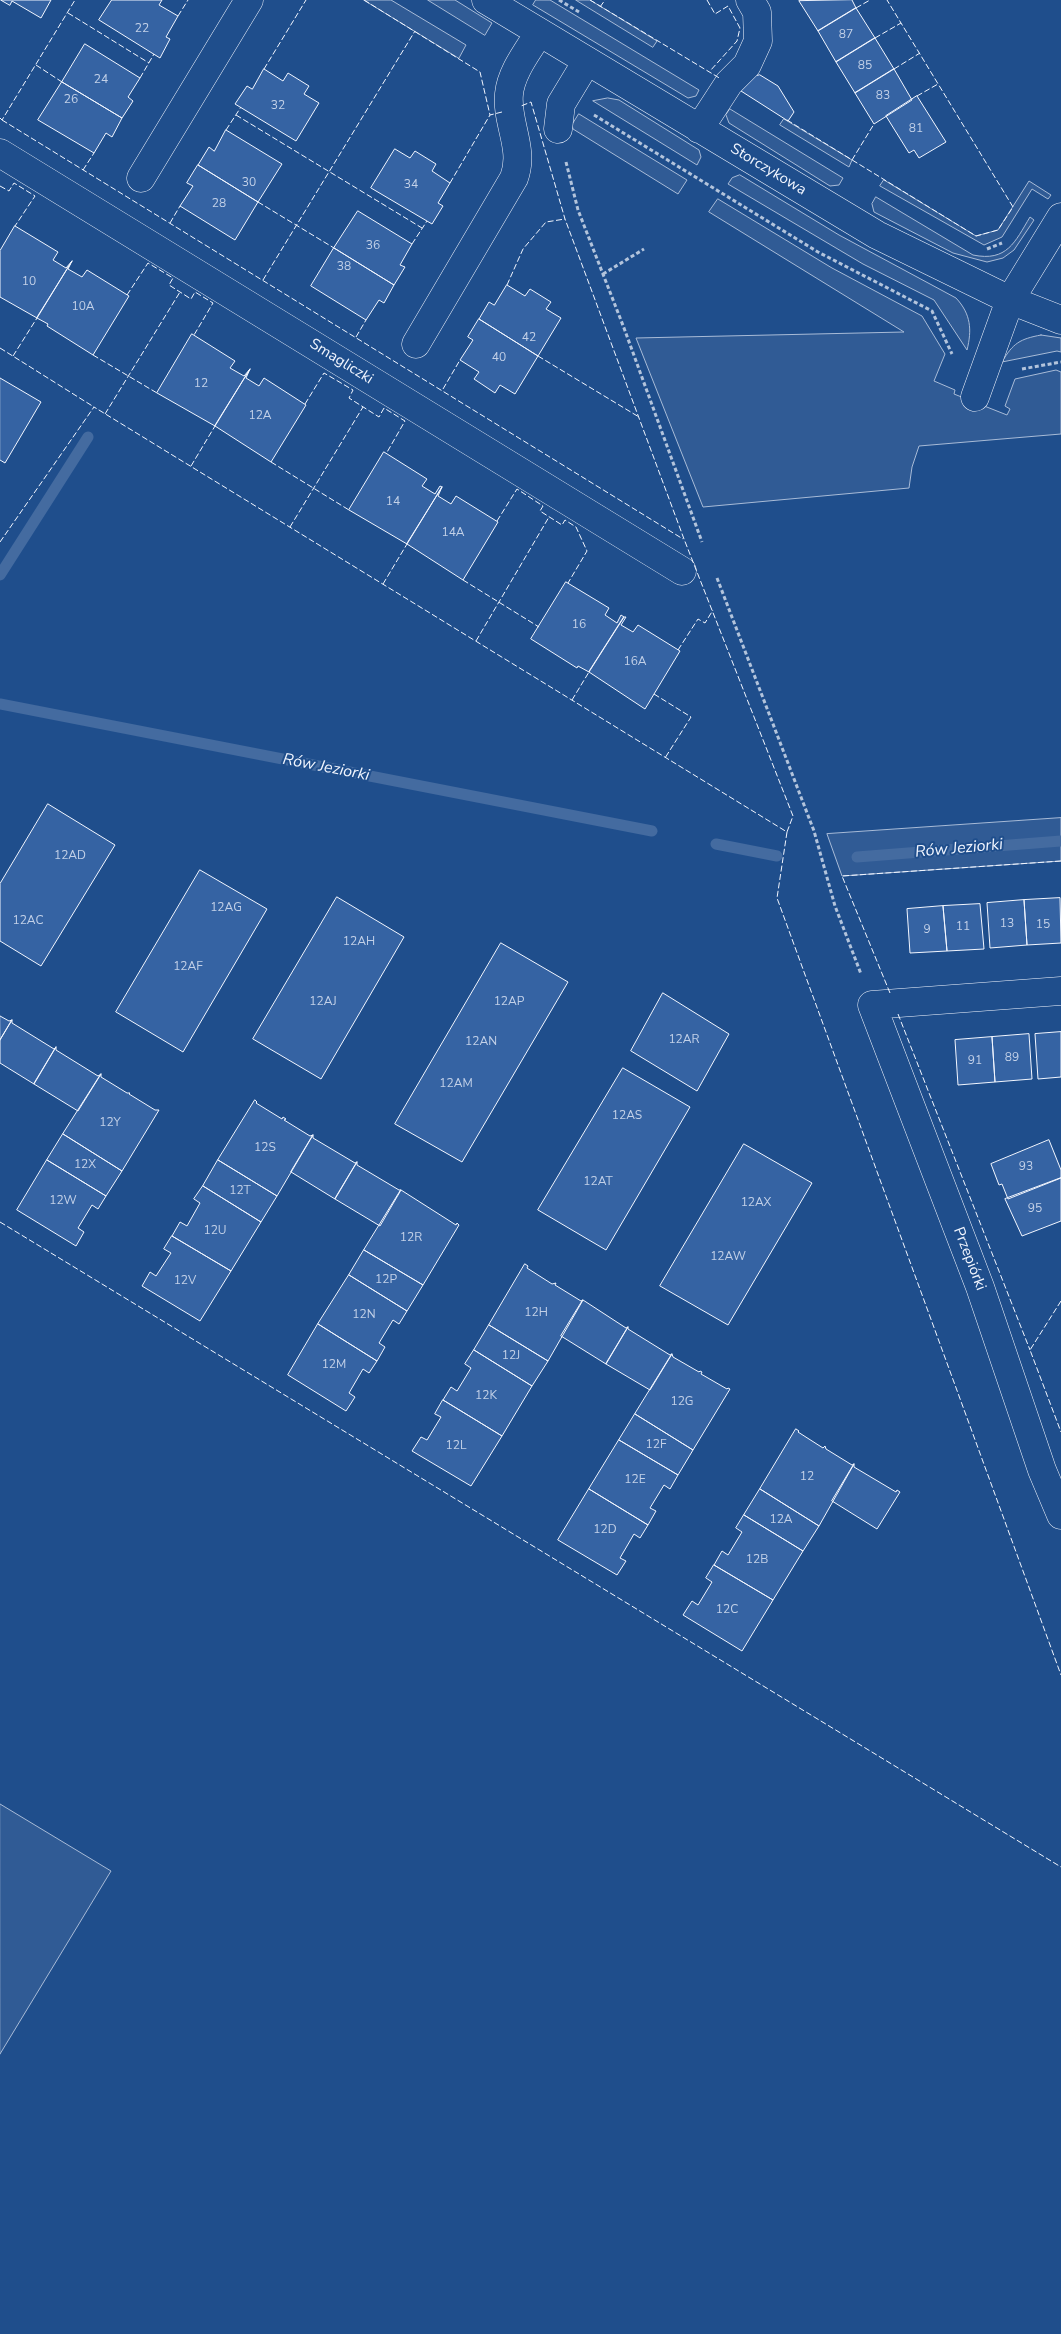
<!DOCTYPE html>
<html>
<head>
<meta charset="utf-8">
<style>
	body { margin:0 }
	canvas { display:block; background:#1f4e8c }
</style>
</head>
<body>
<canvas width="1061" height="2334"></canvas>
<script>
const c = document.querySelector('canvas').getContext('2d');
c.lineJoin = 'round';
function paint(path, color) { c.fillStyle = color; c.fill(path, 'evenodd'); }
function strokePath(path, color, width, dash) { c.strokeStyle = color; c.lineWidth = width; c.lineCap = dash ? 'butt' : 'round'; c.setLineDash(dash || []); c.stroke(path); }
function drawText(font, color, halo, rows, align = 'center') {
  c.font = font + ' "Nunito Sans",sans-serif'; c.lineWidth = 4; c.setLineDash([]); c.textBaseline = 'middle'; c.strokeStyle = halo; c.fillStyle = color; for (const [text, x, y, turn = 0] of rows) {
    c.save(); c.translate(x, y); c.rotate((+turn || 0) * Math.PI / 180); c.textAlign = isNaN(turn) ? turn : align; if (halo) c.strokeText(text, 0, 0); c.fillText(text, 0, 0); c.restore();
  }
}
const green = new Path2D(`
	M364 0H391L466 45 459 58Z
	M428 0H455L492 23 485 35Z
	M536 0H550L699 90 696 96 688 98 533 5Z
	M576 0H590L657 41 653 47Z
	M608 98 619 100 699 150 701 157 697 165 593 101Z
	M730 109 843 178 839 185 830 186 729 123 726 115Z
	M579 114 687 180 678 194 573 129 572 125Z
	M784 119 852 160 849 167 780 125Z
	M740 175 839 235 956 298C971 314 972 330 967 350L934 300 863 264 728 184 732 178Z
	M884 180 976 236 998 230 1029 181 1051 195 1048 199 1032 189 1002 237 984 245 880 186Z
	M876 197 973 255C1007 262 1015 242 1030 217L1034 220 1014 250 1003 258 987 262 953 253 874 212 872 204Z
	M718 199 832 268 922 316 945 354 934 381 955 390 954 394 1007 415 1010 409 1005 406 1015 379 1056 370 1061 372V434L919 446 912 467 909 488 703 507 636 338 904 332 709 212Z
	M1041 335 1061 338V352L1057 351 1002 362C1013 343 1020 339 1041 335Z
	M1061 818V861L842 876 827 834Z
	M0 1804 111 1871 0 2054Z`);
paint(green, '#305b95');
strokePath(green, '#a8bbd7', 1);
strokePath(new Path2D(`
	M0 575 88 437
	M0 704 652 831
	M716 844 777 856
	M857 857 1061 841`), '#446ba0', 11);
const building = new Path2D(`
	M1 0H51L41 18 12 1 10 5Z
	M112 0H162L159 5 178 16 166 37 170 39 160 58 99 20Z
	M852 0 856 8 818 31 799 1Z
	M856 8 875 38 836 62 818 31Z
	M875 38 894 69 855 93 836 62Z
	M85 44 140 78 128 97 133 101 122 118 62 82Z
	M264 69 283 81 288 73 309 86 304 94 319 103 296 141 235 104 247 86 252 89Z
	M894 69 912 100 874 124 855 93Z
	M760 75 778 86 794 112 788 121 741 91 755 76Z
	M62 82 122 118 112 137 106 133 94 153 38 120Z
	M917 96 946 142 919 158 914 150 909 153 886 116Z
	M226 130 282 164 258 202 198 165 209 147 214 151Z
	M395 149 410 158 415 151 436 164 432 171 450 183 438 203 443 206 432 224 371 188Z
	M198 165 258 202 235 240 180 206 193 186 187 183Z
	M358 211 412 244 400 265 405 267 394 285 334 248Z
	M15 226 58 252 53 260 66 268 72 261 37 318 0 297V251Z
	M334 248 394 285 384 303 379 300 366 320 311 286Z
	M72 261 68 269 82 277 87 270 129 296 93 355 47 326 48 324 37 318Z
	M507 285 525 296 530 289 551 302 546 309 561 318 538 356 479 319 489 302 494 305Z
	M479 319 538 356 515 394 500 385 495 393 474 379 479 372 460 360 473 340 468 337Z
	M192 334 235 361 230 368 244 376 250 369 215 426 157 393Z
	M250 369 246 378 259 386 264 378 306 405 271 462 215 426Z
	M0 378 41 402 5 463 0 460Z
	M384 452 427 479 422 486 435 494 440 486 442 487 407 544 349 510Z
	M442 487 438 496 451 504 456 496 498 522 463 580 407 544Z
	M566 582 609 608 605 615 617 623 621 615 624 617 589 672 578 666 577 668 531 639Z
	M624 617H626L621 625 633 632 638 625 680 651 645 709 589 672Z
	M48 804 115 845 41 966 0 941V884Z
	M200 870 267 909 183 1052 116 1012Z
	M337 897 404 937 321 1079 253 1039Z
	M1060 898 1061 943 1027 945 1024 900Z
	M1024 900 1027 945 990 948 987 903Z
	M980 904 984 949 947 951 943 906Z
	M943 906 947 951 910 953 907 909Z
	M501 943 568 982 462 1162 395 1124Z
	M663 993 729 1034 697 1091 631 1051Z
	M0 1016 9 1021 12 1020 0 1040Z
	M12 1020V1023L54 1049 56 1047 34 1084 0 1063V1040Z
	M1061 1032V1077L1038 1079 1035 1034Z
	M1029 1034 1032 1079 995 1082 992 1037Z
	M992 1037 995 1082 958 1085 955 1040Z
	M56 1047V1050L98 1076 101 1074 78 1111 34 1084Z
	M623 1068 690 1107 606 1250 538 1210Z
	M101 1074V1077L127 1093H130L129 1094 155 1110H159L122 1171 63 1134Z
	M255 1100 257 1102 256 1103 282 1119 283 1117 286 1119 284 1120 310 1136 313 1135 277 1196 218 1160Z
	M63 1134 122 1171 106 1196 47 1160Z
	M313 1135V1138L355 1163 357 1162 335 1199 291 1172Z
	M1049 1140 1061 1170V1178L1008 1199 1002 1184 999 1185 991 1164Z
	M744 1144 812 1183 728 1325 660 1286Z
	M47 1160 106 1196 98 1209 92 1205 78 1228 84 1232 76 1246 17 1210Z
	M218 1160 277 1196 261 1222 203 1186Z
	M357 1162V1165L399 1190H401L380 1226 335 1199Z
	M1061 1178V1221L1022 1236 1005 1199Z
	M203 1186 261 1222 231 1271 172 1236 180 1222 187 1226 200 1203 194 1199Z
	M401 1190 456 1225 457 1223 459 1225 423 1285 364 1250Z
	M172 1236 231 1271 200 1321 142 1286 150 1272 156 1276 171 1253 164 1249Z
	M364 1250 423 1285 407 1311 349 1275Z
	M525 1264 528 1266 527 1268 552 1284 556 1283 555 1285 581 1301 583 1300 548 1361 489 1325Z
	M349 1275 407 1311 399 1324 393 1320 379 1343 385 1347 377 1361 318 1324Z
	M583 1300 626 1328 628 1327 606 1364 561 1336Z
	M318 1324 377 1361 369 1373 363 1369 349 1393 355 1397 346 1411 288 1375Z
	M489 1325 548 1361 532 1386 474 1350Z
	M628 1327V1329L670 1355 672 1354 650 1390 606 1364Z
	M474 1350 532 1386 502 1436 443 1400 451 1387 457 1391 471 1368 465 1364Z
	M672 1354 673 1357 699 1372 700 1371 702 1372 701 1374 727 1389 728 1388 730 1389 693 1450 635 1414Z
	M443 1400 502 1436 471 1486 412 1451 421 1437 427 1440 441 1417 435 1414Z
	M635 1414 693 1450 678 1475 619 1440Z
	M796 1429 799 1431 798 1432 823 1448 825 1446 826 1449 852 1465 854 1464 819 1526 760 1489Z
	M619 1440 678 1475 670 1489 664 1485 650 1508 656 1511 648 1525 589 1489Z
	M854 1464V1467L896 1492 897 1490 900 1492 877 1529 832 1501Z
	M589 1489 648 1525 640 1538 634 1534 620 1558 626 1561 617 1575 558 1540Z
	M760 1489 819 1526 803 1551 744 1515Z
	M744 1515 803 1551 773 1600 714 1565 722 1551 728 1555 742 1532 736 1528Z
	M714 1565 773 1600 742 1651 683 1615 692 1601 698 1605 712 1582 706 1578Z`);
paint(building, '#3563a3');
strokePath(building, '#f2f6ff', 1);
const minor = new Path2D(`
	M486 0 877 235 1010 300 1061 320
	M558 129 561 104 587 61
	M699 129 729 83 747 65 758 41 757 12 750 0
	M0 153 682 571
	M141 178 249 0
	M416 344 514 178C525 149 506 123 509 94 511 72 528 51 539 33
	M975 397 1010 300 1061 217
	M1061 991 872 1005 980 1287 1042 1470 1061 1515`);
strokePath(minor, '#f2f6ff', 29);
strokePath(new Path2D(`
	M559 0 579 12
	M594 115 818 252 932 311 952 354
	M566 162 578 210 624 328 702 542
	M987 249 1002 243
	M603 274 644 249
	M1022 369 1061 362
	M717 578 814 831 835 906 861 974`), '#b3c4dc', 3, [4, 2.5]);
strokePath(minor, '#1f4e8c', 28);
strokePath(new Path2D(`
	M364 0 480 72 490 115 502 112
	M590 0 721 79
	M707 0 715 14 728 6 740 28 737 41 710 71
	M600 7 605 0
	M856 8 870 0
	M68 13 149 63
	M178 16 188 0
	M875 38 901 23
	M36 65 62 82
	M264 69 306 0
	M894 69 920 53
	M140 78 154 54
	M917 96 938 84
	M236 115 422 228
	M0 118 2 120 75 0
	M2 120 683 539
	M787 120 976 236 998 230 1013 207 887 0
	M226 130 241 107
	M852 160 874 124
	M83 170 94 153
	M450 183 490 115
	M0 186 9 191 14 183 35 196 15 226
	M258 202 334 248
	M170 223 180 206
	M412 244 427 221
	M263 280 415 31
	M507 285 523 249 546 222 565 219
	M127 295 148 263 173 278 169 285 191 299 195 292 213 303 194 335
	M356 337 366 320
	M0 348 94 407
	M93 355 157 393
	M13 356 37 318
	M538 356 639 417
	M443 389 460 360
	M305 404 324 373 353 390 349 398 379 417 384 408 405 421 386 454
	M105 414 180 292
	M271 462 349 510
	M191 466 215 426
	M497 521 517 489 543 506 540 511 562 525 565 520 576 527 587 551 568 583
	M290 527 363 407
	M0 542 94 407 787 832 793 816 684 539 565 219 531 102 521 106
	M463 580 539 627
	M383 584 407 544
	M476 641 549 517
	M678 650 698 619 705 623 713 610
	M654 694 691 717 665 758
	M572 700 589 672
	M787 832 777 898 1061 1675
	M890 993 842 876 1061 861
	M898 1014 1030 1350
	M0 1222 1061 1867
	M1061 1301 1030 1350 1061 1432`), '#f2f6ff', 1, [6, 2.5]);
drawText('12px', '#c3d1e8', null, [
	["22",142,29],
	["87",846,35],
	["85",865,66],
	["24",101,80],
	["83",883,96],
	["26",71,100],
	["32",278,106],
	["81",916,129],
	["30",249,183],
	["34",411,185],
	["28",219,204],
	["36",373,246],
	["38",344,267],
	["10",29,282],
	["10A",83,307],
	["42",529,338],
	["40",499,358],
	["12",201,384],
	["12A",260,416],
	["14",393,502],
	["14A",453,533],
	["16",579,625],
	["16A",635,662],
	["12AD",70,856],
	["12AG",226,908],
	["12AC",28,921],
	["13",1007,924],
	["15",1043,925],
	["11",963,927],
	["9",927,930],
	["12AH",359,942],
	["12AF",188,967],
	["12AJ",323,1002],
	["12AP",509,1002],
	["12AR",684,1040],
	["12AN",481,1042],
	["89",1012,1058],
	["91",975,1061],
	["12AM",456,1084],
	["12AS",627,1116],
	["12Y",110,1123],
	["12S",265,1148],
	["12X",85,1165],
	["93",1026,1167],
	["12AT",598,1182],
	["12T",240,1191],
	["12W",63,1201],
	["12AX",756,1203],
	["95",1035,1209],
	["12U",215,1231],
	["12R",411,1238],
	["12AW",728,1257],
	["12P",386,1280],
	["12V",185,1281],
	["12H",536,1313],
	["12N",364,1315],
	["12J",511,1356],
	["12M",334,1365],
	["12K",486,1396],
	["12G",682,1402],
	["12F",656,1445],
	["12L",456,1446],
	["12",807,1477],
	["12E",635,1480],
	["12A",781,1520],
	["12D",605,1530],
	["12B",757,1560],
	["12C",727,1610]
]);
drawText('15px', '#f2f6ff', '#1f4e8c', [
	["Storczykowa",768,170,31],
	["Smagliczki",341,362,32],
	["Przepiórki",969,1259,69]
]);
drawText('italic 16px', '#f2f6ff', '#1f4e8c', [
	["Rów Jeziorki",326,768,11],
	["Rów Jeziorki",959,849,-5]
]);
</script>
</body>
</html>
